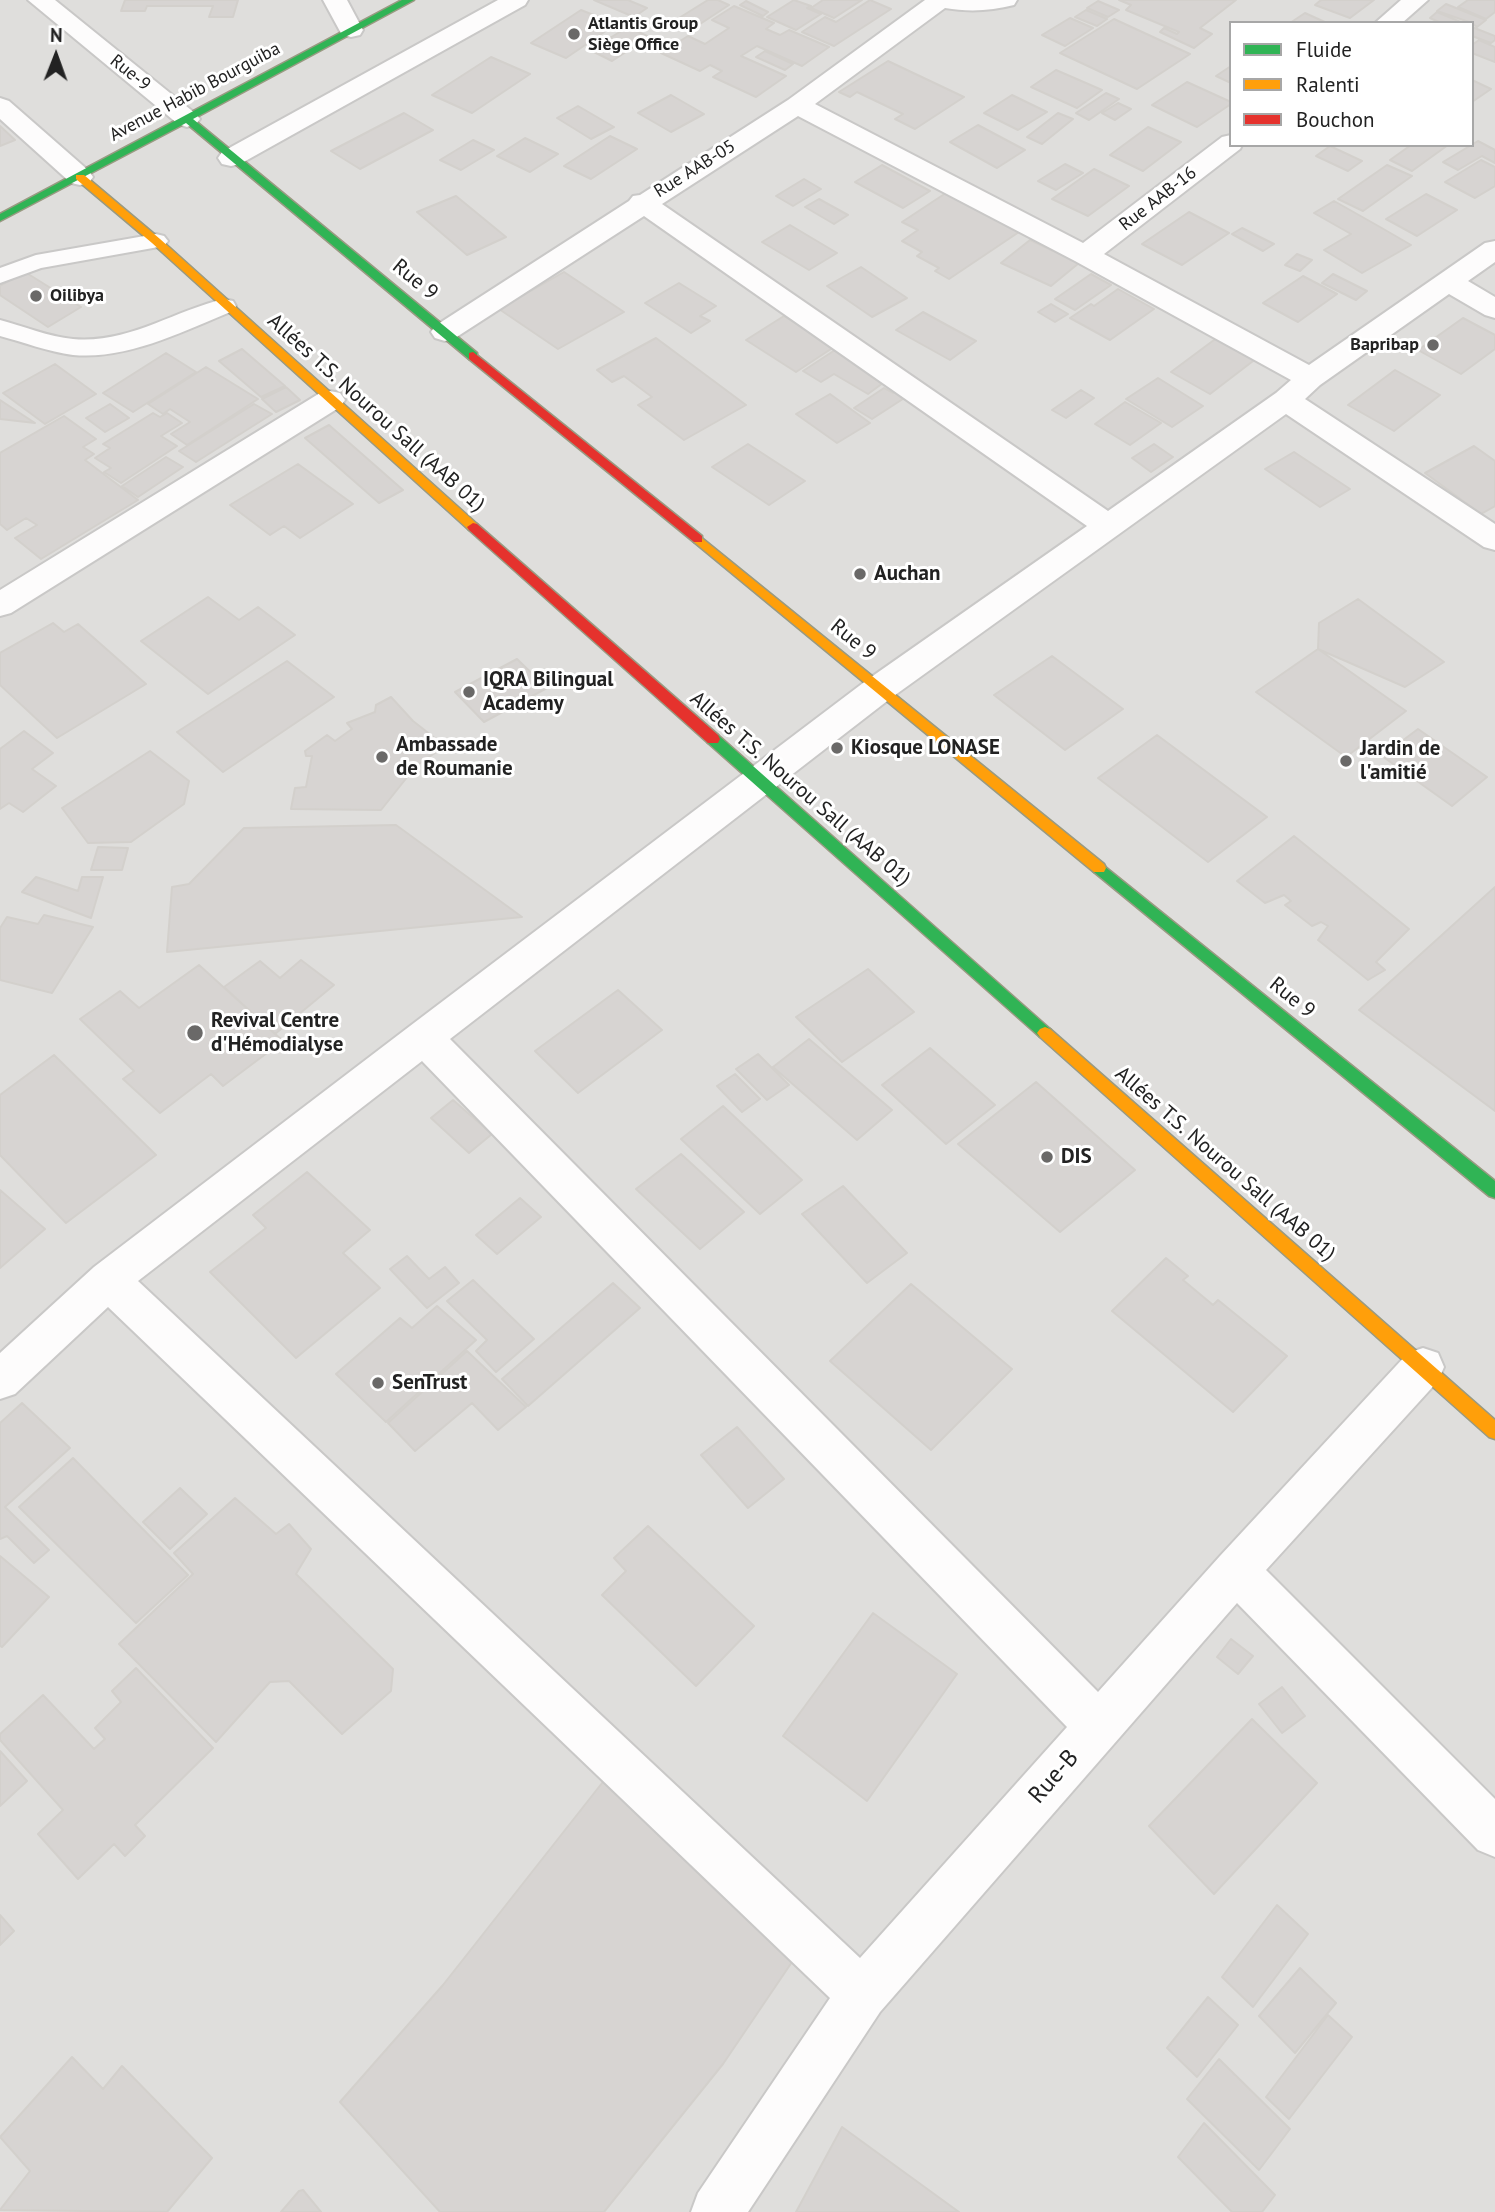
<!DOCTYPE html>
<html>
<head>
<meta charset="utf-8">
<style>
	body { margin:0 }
	#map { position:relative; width:1495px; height:2212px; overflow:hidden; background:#f0eeeb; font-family:"PT Sans",sans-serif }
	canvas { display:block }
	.legend { position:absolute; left:1229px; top:21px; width:245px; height:126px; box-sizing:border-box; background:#fff; border:2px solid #a7a7a7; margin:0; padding:9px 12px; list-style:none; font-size:21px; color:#222 }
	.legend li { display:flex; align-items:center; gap:14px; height:35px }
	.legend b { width:35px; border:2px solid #a7a7a7 }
	.north { position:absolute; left:21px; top:21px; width:70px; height:70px; -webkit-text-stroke:5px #fff; paint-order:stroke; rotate:1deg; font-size:19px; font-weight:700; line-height:28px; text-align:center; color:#222 }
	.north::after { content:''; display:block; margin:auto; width:24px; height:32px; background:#222; clip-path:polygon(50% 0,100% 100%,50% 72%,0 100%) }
</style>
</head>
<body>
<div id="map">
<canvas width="1495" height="2212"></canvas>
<ul class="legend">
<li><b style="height:9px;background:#30b455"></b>Fluide</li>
<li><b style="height:9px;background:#ff9f0a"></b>Ralenti</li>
<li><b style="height:9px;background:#e5322d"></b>Bouchon</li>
</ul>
<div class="north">N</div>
</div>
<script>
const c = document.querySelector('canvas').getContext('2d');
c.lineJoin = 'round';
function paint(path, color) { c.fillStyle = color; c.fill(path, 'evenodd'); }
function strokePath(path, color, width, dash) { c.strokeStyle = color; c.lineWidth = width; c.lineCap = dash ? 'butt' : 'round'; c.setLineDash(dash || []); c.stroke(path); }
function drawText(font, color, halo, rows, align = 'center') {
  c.font = font + ' "PT Sans",sans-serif'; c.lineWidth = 6; c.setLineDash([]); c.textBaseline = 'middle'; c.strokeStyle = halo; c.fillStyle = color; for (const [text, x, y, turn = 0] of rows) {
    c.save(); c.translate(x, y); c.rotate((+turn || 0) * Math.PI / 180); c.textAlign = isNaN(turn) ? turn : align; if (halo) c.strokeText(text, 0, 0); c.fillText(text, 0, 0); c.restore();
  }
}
paint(new Path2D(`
	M0 0H1495V2212H0ZM1231 23H1472V145H1231Z`), '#dfdedc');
const building = new Path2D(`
	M125 0H238L233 17H209L213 6H147L145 11H121Z
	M594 0H628L647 8 634 17Z
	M708 0H718L729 5 697 26 679 18Z
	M794 0 811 6 807 8 821 14 796 30 767 17Z
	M823 0H862L834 18 811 8Z
	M870 0 891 9 834 46 802 32 825 17 836 22Z
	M1119 0H1236L1200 28 1212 34 1194 48 1160 32 1164 28 1177 34 1179 32 1126 10 1131 5Z
	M1321 0H1374L1350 18 1315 5Z
	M1468 0H1495V12L1486 19 1458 7Z
	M746 1 768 12 763 16 740 5Z
	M1098 1 1119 10 1108 17 1087 8Z
	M1446 4 1486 20 1477 27 1472 23 1437 11Z
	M734 6 774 23 766 29 780 35 789 30 829 47 802 66 757 46 741 56 786 76 756 97 713 77 722 71 710 65 700 71 661 53 688 36 705 44 729 28 712 20Z
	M581 10 616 24 566 58 531 43Z
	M1086 10 1107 19 1097 26 1075 17Z
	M1437 12 1463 23H1441L1430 18Z
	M1305 13 1327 23H1290Z
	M1070 18 1093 28 1065 46 1042 35Z
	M1114 19 1190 54 1137 89 1060 53Z
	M628 27 649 37 612 61 590 50Z
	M1472 27 1495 36V40L1491 43 1472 36Z
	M1479 40 1495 47V62L1472 53V45Z
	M765 51 793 64 785 70 756 57Z
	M491 57 530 74 472 113 432 95Z
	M888 61 964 97 915 129 895 119 903 114 857 92 850 97 839 92Z
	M1231 66V83L1216 76Z
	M1056 70 1102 90 1077 108 1031 87Z
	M1472 80 1491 89 1472 102Z
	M1187 82 1231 102V104L1197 127 1152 105Z
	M1106 93 1119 99 1089 120 1076 113Z
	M671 95 704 114 671 132 638 113Z
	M1012 95 1047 112 1018 130 984 113Z
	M1118 103 1131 109 1115 120 1102 113Z
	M578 106 614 127 591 139 557 118Z
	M404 113 433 130 360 169 331 151Z
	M1058 113 1073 119 1042 144 1027 137Z
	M978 125 1025 150 997 168 950 142Z
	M0 126 15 140 0 146Z
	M1148 127 1181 142 1143 171 1110 155Z
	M610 136 637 149 591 179 564 166Z
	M525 138 558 154 530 172 497 156Z
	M473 140 494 150 461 170 440 160Z
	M1478 141 1495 150V163L1482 156 1458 170 1443 162Z
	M1411 145H1448L1412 171 1390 160Z
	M1330 146 1362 161 1348 171 1316 156Z
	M1481 160 1495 167V186L1475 198 1445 182Z
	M1065 164 1083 173 1056 190 1038 181Z
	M882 165 930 191 903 208 855 182Z
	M1387 165 1412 176 1363 211 1338 199Z
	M1094 169 1129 186 1088 216 1052 199Z
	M804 179 821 189 793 206 776 196Z
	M952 189 1025 228 949 279 935 271 939 268 917 256 922 252 902 241 918 230 902 222Z
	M1426 194 1457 210 1417 236 1386 219Z
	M456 196 506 237 467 255 417 212Z
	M819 199 848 215 834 224 805 207Z
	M1334 201 1380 227 1411 245 1362 273 1324 250 1351 234 1314 213Z
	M1189 212 1229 233 1182 265 1142 244Z
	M790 225 837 253 809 270 762 242Z
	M1242 228 1274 244 1263 251 1232 234Z
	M1030 240 1079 263 1051 286 1001 263Z
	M1297 254 1312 260 1300 271 1285 265Z
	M861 267 907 298 872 317 827 286Z
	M25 272 81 307 48 327 0 295V286Z
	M564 272 624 312 558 349 499 309Z
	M1091 274 1111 285 1075 310 1055 299Z
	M1333 274 1367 291 1356 300 1322 283Z
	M1303 276 1337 294 1298 322 1263 303Z
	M679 283 716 306 700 316 710 321 691 333 645 303Z
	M1118 289 1154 309 1110 340 1070 318 1091 304 1094 306Z
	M1051 304 1068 314 1055 322 1038 312Z
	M923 312 976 341 950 360 896 330Z
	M784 316 834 347 796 372 746 340Z
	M1463 318 1495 335V349L1461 374 1418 350Z
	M1218 337 1257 358 1210 394 1171 372Z
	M656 338 746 405 684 440 638 405 652 397 624 376 612 382 597 370Z
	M242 349 285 386 261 397 219 361Z
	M835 350 887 380 868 394 834 374 821 382 803 371Z
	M166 353 196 372 133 412 103 393Z
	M55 364 96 394 45 424 3 393Z
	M206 367 258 399 187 445 171 434 190 422 170 409 163 414 148 404Z
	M1395 370 1440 395 1394 431 1348 405Z
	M1158 378 1203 406 1172 427 1126 399Z
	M286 387 300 400 276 412 262 399Z
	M884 388 893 393 899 389 909 395 872 419 854 408Z
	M1081 390 1094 398 1066 418 1052 410Z
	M830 394 870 423 837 443 796 414Z
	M0 400 35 423 0 419Z
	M1125 402 1161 423 1130 445 1095 424Z
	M110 404 129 418 105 432 86 418Z
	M254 404 272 414 196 462 179 451Z
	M153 413 160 417 167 413 182 423 161 436 177 446 121 483 104 472 111 468 95 458 110 448 103 444Z
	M64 416 96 439 83 447 94 454 85 460 138 500 41 559 15 538 37 525 26 518 7 530 0 524V453Z
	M329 425 403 490 379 503 305 438Z
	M748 444 805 481 769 505 712 467Z
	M1154 444 1173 457 1151 472 1132 458Z
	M1474 446 1495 461V506L1481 514 1425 473Z
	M1294 452 1350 489 1320 507 1265 469Z
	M166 457 183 467 138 497 122 486Z
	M298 464 353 504 300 538 284 526 270 535 230 505Z
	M208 597 239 620 258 607 295 635 208 694 141 641Z
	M1358 599 1444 662 1405 687 1318 649 1319 623Z
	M53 623 64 632 78 624 146 684 57 738 0 685V653Z
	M1318 649 1406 711 1346 757 1256 692Z
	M1052 656 1123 709 1065 750 994 695Z
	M517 659 547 688 484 722 455 692Z
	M287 661 334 697 223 772 177 732Z
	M391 697 413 721 445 746 416 766 381 810 291 809 295 788 306 787 312 756H306L305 751 327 735 335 741 352 729 347 723 375 712 376 705Z
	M1418 729 1487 777 1452 806 1382 756Z
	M24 731 53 753 32 769 56 786 23 812 9 803 0 809V749Z
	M1157 735 1267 817 1208 862 1098 778Z
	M150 751 189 781 184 804 131 842 88 843 62 808Z
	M396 825 522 917 167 952 172 887 189 884 244 828Z
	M1294 836 1409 929 1376 962 1385 970 1368 980 1318 940 1328 926 1321 922 1312 926 1285 905 1291 901 1284 895 1265 903 1237 881Z
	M98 847 128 848 122 870H91Z
	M36 877 78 891 82 877H103L91 918 22 892Z
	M1495 887V1111L1359 1010Z
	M44 915 93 927 52 993 0 980V928L7 917 38 924Z
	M301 960 334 985 275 1034 224 987 260 961 280 978Z
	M199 965 283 1041 223 1086 211 1074 160 1113 123 1079 134 1071 80 1019 120 991 139 1008Z
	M868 969 914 1012 842 1062 796 1017Z
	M618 990 662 1030 578 1093 535 1051Z
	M809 1039 892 1110 857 1140 773 1067Z
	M930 1048 995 1105 946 1144 882 1085Z
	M758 1054 789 1085 767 1100 736 1069Z
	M54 1055 156 1155 66 1223 0 1155V1095Z
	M735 1074 760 1099 742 1112 717 1086Z
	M1036 1082 1135 1170 1060 1232 958 1144Z
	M453 1100 492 1134 469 1153 431 1118Z
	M723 1106 802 1180 760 1214 681 1139Z
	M681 1154 744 1212 700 1249 636 1189Z
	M307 1172 370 1230 343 1253 380 1288 296 1358 210 1272 266 1228 253 1215Z
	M843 1186 907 1253 867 1283 802 1214Z
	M0 1190 45 1229 0 1268Z
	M520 1198 541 1217 497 1254 476 1235Z
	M407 1256 429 1279 445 1267 459 1283 427 1308 390 1269Z
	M1166 1258 1188 1276 1183 1280 1213 1305 1218 1300 1287 1356 1233 1412 1112 1311Z
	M473 1280 534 1339 496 1372 476 1351 487 1340 447 1301Z
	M613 1283 640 1308 528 1406 502 1379Z
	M911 1284 1012 1369 931 1450 830 1361Z
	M437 1306 476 1340 386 1422 336 1374 400 1318 412 1328Z
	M467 1351 526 1407 498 1430 472 1403 415 1451 388 1423Z
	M22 1403 70 1448 5 1507 49 1550 34 1563 7 1536 0 1539V1423Z
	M737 1427 784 1479 748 1508 701 1455Z
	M73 1458 188 1575 136 1623 19 1507Z
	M180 1488 207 1514 170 1549 143 1522Z
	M235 1498 276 1534 289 1524 311 1549 296 1574 393 1669 391 1691 342 1734 289 1681 270 1682 216 1742 119 1644 193 1574 174 1553Z
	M648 1526 754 1626 696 1686 602 1595 626 1571 614 1558Z
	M0 1556 49 1597 2 1647 0 1646Z
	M873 1613 957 1674 867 1801 783 1736Z
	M1231 1639 1253 1656 1238 1674 1217 1657Z
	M136 1668 213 1748 135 1825 145 1836 125 1856 114 1844 78 1879 38 1834 63 1810 0 1740V1734L43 1695 94 1749 105 1739 95 1728 121 1702 112 1691Z
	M1282 1687 1305 1716 1282 1733 1259 1704Z
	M1252 1719 1317 1783 1214 1894 1149 1826Z
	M0 1751 27 1781 0 1806Z
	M606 1778 792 1962 723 2064 604 2212H440L340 2102 443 1985Z
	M1277 1905 1308 1934 1253 2007 1222 1977Z
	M0 1915 14 1931 0 1945Z
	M1300 1968 1336 2003 1295 2053 1259 2016Z
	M1208 1997 1238 2025 1197 2077 1167 2048Z
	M1328 2015 1352 2037 1289 2119 1266 2097Z
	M72 2057 103 2089 122 2066 212 2158 167 2212 0 2210 30 2171 0 2137Z
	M1219 2059 1290 2129 1259 2170 1187 2099Z
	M1204 2123 1275 2195 1262 2212H1232L1178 2157Z
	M842 2127 959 2212H796Z
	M303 2190 321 2212H281L299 2191Z`);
paint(building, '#d7d4d2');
strokePath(building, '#d3d0cc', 2);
const lane = new Path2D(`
	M156 234 164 236 168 241 164 246 41 268 0 283V268L36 255Z
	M224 299 233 301 236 306 233 311C183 331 128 360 73 355 49 352 23 342 0 336V320C23 326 49 337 73 339 128 344 173 311 224 299Z`);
const street = new Path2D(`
	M28 0H55L196 114 200 119 196 124 187 127 178 124Z
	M323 0H347L363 30 360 35 351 37 342 35Z
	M498 0H528L525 5 240 164 231 166 222 164 218 158 222 152Z
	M925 0H1017L1014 5C991 11 968 12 945 8L815 104 1083 243 1222 137 1231 135V145H1242L1240 149 1104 254 1309 365 1485 243 1495 241V262L1468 281 1495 297V318L1485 315 1449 294 1320 385 1305 399 1495 524V550L1484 547 1286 414 891 698 450 1039 1098 1692 1220 1556 1408 1353 1423 1348 1438 1353 1444 1367 1438 1381 1266 1570 1495 1799V1857L1478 1850 1237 1603 880 2012 748 2212H691L698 2193 830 1998 108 1307 15 1394 0 1399V1353L94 1267 410 1026 867 680 1087 526 644 216 455 338 445 341 435 338 431 332 435 326 629 201 633 196 640 195 788 100ZM798 116 1075 261 1291 380 1276 393 1108 511 662 204ZM422 1061 1067 1727 860 1958 138 1281Z
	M1401 0H1428L1402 23H1375Z
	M0 98 9 101 89 171 93 177 89 183 80 185 71 183 0 119Z
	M330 391 340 393 345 400 340 407 11 613 0 616V590L320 393Z`);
const fast = new Path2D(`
	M402 0H414L193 119 477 353V359H469L186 123 0 221V214Z
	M713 734 718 735 1050 1029 1053 1033 1050 1037H1040L708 743 706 739 708 735Z
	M1099 862 1495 1181V1198L1489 1196 1094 872 1092 868Z`);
const slow = new Path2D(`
	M76 175H84L160 239 477 524V530H469L152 243 76 179Z
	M698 535 1104 864 1106 868 1104 872H1094L694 542V536Z
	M1045 1027 1050 1029 1495 1420V1439L1489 1437 1040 1037 1037 1033 1040 1029Z`);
const jam = new Path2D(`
	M473 352 702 536V542H694L469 359V353Z
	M473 523 477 524 718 735 720 739 718 743H708L469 530 467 527Z`);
strokePath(lane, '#c9c8c7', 4);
strokePath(street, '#c9c8c7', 4);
strokePath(fast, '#999a82', 3);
strokePath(slow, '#999a82', 3);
strokePath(jam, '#999a82', 3);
paint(lane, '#fdfcfc');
paint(street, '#fdfcfc');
paint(fast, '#30b455');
paint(slow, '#ff9f0a');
paint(jam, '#e5322d');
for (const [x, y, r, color] of [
	[574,34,7,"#6a6968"],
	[36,296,7,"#6a6968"],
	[1433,345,7,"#6a6968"],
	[860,574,7,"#6a6968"],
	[469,692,7,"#6a6968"],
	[837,748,7,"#6a6968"],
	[382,757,7,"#6a6968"],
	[1346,761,7,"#6a6968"],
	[195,1033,9,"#6a6968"],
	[1047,1157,7,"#6a6968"],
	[378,1383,7,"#6a6968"]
]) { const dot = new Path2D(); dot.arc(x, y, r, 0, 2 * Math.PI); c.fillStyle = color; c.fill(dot); strokePath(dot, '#fff', 2.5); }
drawText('bold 18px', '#222', '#fff', [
	["Atlantis Group",588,24],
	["Siège Office",588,45],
	["Oilibya",50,296],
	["Bapribap",1419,345,"right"]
], 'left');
drawText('18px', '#222', '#fff', [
	["Rue-9",130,73,39],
	["Avenue Habib Bourguiba",195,92,-28],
	["Rue AAB-05",695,169,-32],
	["Rue AAB-16",1158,199,-38]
]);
drawText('21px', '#222', '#fff', [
	["Rue 9",415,280,39],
	["Allées T.S. Nourou Sall (AAB 01)",376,413,42],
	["Rue 9",853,640,39],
	["Allées T.S. Nourou Sall (AAB 01)",800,789,41],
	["Rue 9",1292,998,39],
	["Allées T.S. Nourou Sall (AAB 01)",1225,1164,41]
]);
drawText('bold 21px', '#222', '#fff', [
	["Auchan",874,574],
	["IQRA Bilingual",483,680],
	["Academy",483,704],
	["Ambassade",396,745],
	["de Roumanie",396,769],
	["Kiosque LONASE",851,748],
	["Jardin de",1360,749],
	["l'amitié",1360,773],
	["Revival Centre",211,1021],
	["d'Hémodialyse",211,1045],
	["DIS",1061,1157],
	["SenTrust",392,1383]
], 'left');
drawText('24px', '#222', '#fff', [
	["Rue-B",1054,1777,-49]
]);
</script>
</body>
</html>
